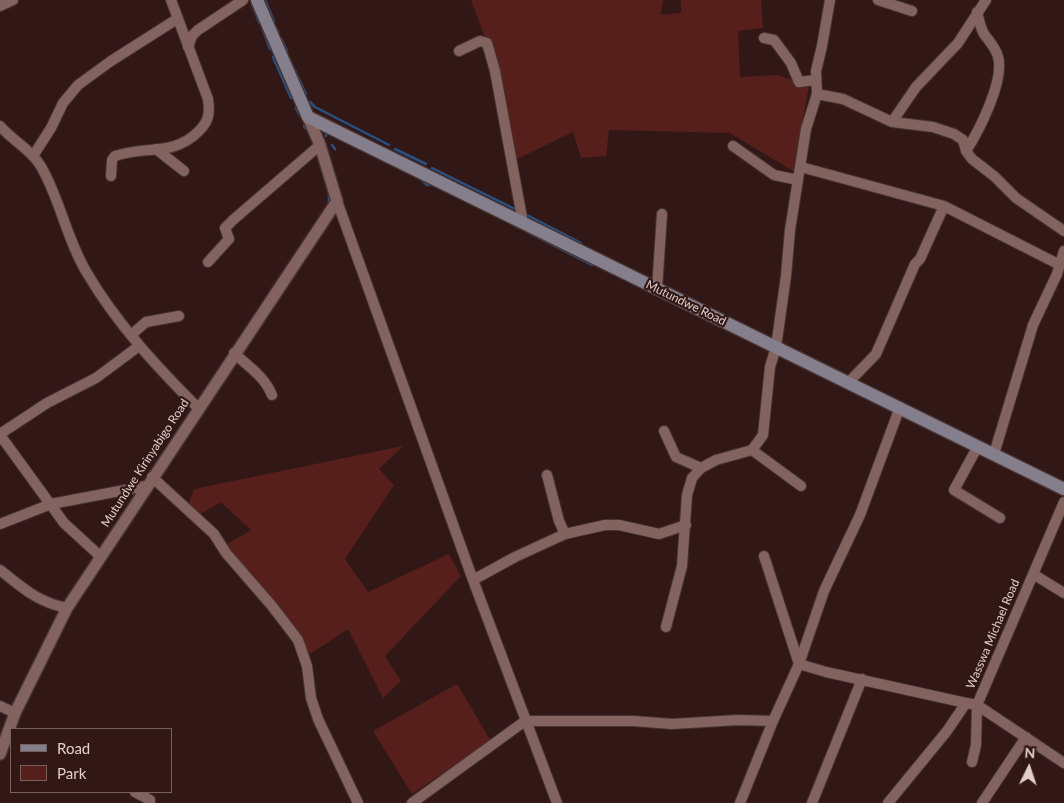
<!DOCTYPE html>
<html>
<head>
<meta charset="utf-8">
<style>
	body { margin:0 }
	#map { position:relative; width:1064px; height:803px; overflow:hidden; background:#311816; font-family:Lato,sans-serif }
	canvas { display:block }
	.legend { position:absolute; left:10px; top:728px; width:162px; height:65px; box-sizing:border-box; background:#311816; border:1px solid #77615e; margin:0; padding:6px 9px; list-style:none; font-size:15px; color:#e0cecb }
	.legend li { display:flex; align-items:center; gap:10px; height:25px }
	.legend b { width:25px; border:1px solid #77615e }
	.north { position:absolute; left:1004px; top:743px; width:50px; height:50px; -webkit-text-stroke:4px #311816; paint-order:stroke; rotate:4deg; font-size:14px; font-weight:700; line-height:20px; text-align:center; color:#e0cecb }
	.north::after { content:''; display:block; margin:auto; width:18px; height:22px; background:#e0cecb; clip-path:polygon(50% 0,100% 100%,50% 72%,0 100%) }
</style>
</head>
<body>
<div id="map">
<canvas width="1064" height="803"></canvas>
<ul class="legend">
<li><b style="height:6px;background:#857e8d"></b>Road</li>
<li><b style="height:14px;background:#561f1b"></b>Park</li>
</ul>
<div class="north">N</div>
</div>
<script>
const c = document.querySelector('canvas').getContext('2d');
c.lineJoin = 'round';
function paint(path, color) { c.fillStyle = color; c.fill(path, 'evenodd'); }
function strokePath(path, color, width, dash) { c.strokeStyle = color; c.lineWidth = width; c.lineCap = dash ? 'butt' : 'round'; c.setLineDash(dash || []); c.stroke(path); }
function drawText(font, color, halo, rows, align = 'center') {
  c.font = font + ' Lato,sans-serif'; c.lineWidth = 4.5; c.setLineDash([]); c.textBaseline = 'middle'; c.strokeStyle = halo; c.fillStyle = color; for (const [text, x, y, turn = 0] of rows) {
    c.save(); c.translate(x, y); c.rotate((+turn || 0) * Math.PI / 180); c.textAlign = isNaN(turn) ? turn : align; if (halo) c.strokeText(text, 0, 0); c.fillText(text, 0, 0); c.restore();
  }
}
paint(new Path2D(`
	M471 0H663L661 15 681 13V0H761L763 28 738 31 740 77 777 75 809 86 793 171 730 133 609 130 606 156 581 158 573 132 517 159 501 79Z
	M403 446 379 469 394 485 345 559 368 592 449 554 461 576 385 656 401 681 383 698 348 629 310 654 226 545 251 530 221 502 199 515 189 503 194 489Z
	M457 684 491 741 412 794 373 731Z`), '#561f1b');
strokePath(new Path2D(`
	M265 0 274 21
	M252 4 259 22
	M276 28 278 31
	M263 30 270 49
	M281 38 287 51
	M273 57 291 98
	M289 58 306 94
	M310 102 315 107 389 145
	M296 108 299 114
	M304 126 305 128
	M326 134V136
	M332 145 335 149
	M395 149 426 164
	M318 156 320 163
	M432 168 517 210
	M421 179 427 185 432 184
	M329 203V193
	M525 214 581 243
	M512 224 519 228
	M527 232 592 265`), '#265182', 2.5);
const minor = new Path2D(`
	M878 0 912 11
	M0 6 13 0
	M764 38 774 40 791 63 799 82 816 80
	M188 47 192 36 198 30 243 0
	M459 51 480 41 487 43 495 71 523 223
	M817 94 843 99 892 122 933 127 954 134 963 140 966 151 972 159 994 176 1016 198 1064 231
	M892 122 916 87 958 43 986 0
	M0 126C14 142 35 152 44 172 61 204 68 242 87 273 117 324 157 367 198 408
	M733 146 774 175 798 180
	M156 149 184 171
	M966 151C979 131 1005 80 998 57 996 48 989 41 984 34 980 27 979 19 977 12
	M33 156 51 128 63 103 78 85 111 61 177 19
	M801 167 944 206 1060 265
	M111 176 112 160 115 156C147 145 173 157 199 131 209 121 210 113 208 99L171 0
	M337 201 473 580 557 803
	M208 262 229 239 225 228 233 220 320 145
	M657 289 662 214
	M131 335 146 322 179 316
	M234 353C249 367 264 376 272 395
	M849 382 876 354 915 264 920 259 944 206
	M664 431 676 457 701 468
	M0 434 47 403 96 378 139 346
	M0 435 64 523 100 556
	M978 446 954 490 1000 518
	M752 450 801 486
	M994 454 1033 325 1057 274 1064 251
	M547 475 559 521 565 534
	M152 477 214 534 226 553 272 606 298 640 307 666 311 698 318 719 358 803
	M0 524 51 504 146 486
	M764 556 799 664
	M0 570C23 588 37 602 67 608
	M1033 574 1064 593
	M473 580 515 557 565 534 605 525H619L659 534 686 525
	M666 627 682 566 687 495 692 478 701 468 716 460 752 450 763 435 770 367 776 347 786 276 790 230 806 129 817 94 816 71 822 46 830 0
	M799 664 826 672 966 703
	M977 705 1064 763
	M0 706 15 713
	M972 762 976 745 977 705
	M135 792 150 800V803
	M412 803 525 721H633L672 724 738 720 773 721
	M740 803 773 721 799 664 824 591 860 515 900 407
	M812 803 862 679
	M888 803 947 731 966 703 977 705 1064 502
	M982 803 1026 737`);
const tertiary = new Path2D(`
	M0 754 15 713 67 608 337 201 320 145 308 117`);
const secondary = new Path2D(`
	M257 0 308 117 1064 489`);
strokePath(minor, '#483433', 12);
strokePath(tertiary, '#483433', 14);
strokePath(secondary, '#483433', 15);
strokePath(minor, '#82635f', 10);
strokePath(tertiary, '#82635f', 11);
strokePath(secondary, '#857e8d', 12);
drawText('12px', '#e0cecb', '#311816', [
	["Mutundwe Road",686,303,26],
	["Mutundwe Kirinyabigo Road",145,463,-57],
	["Wasswa Michael Road",993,634,-67]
]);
</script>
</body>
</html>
